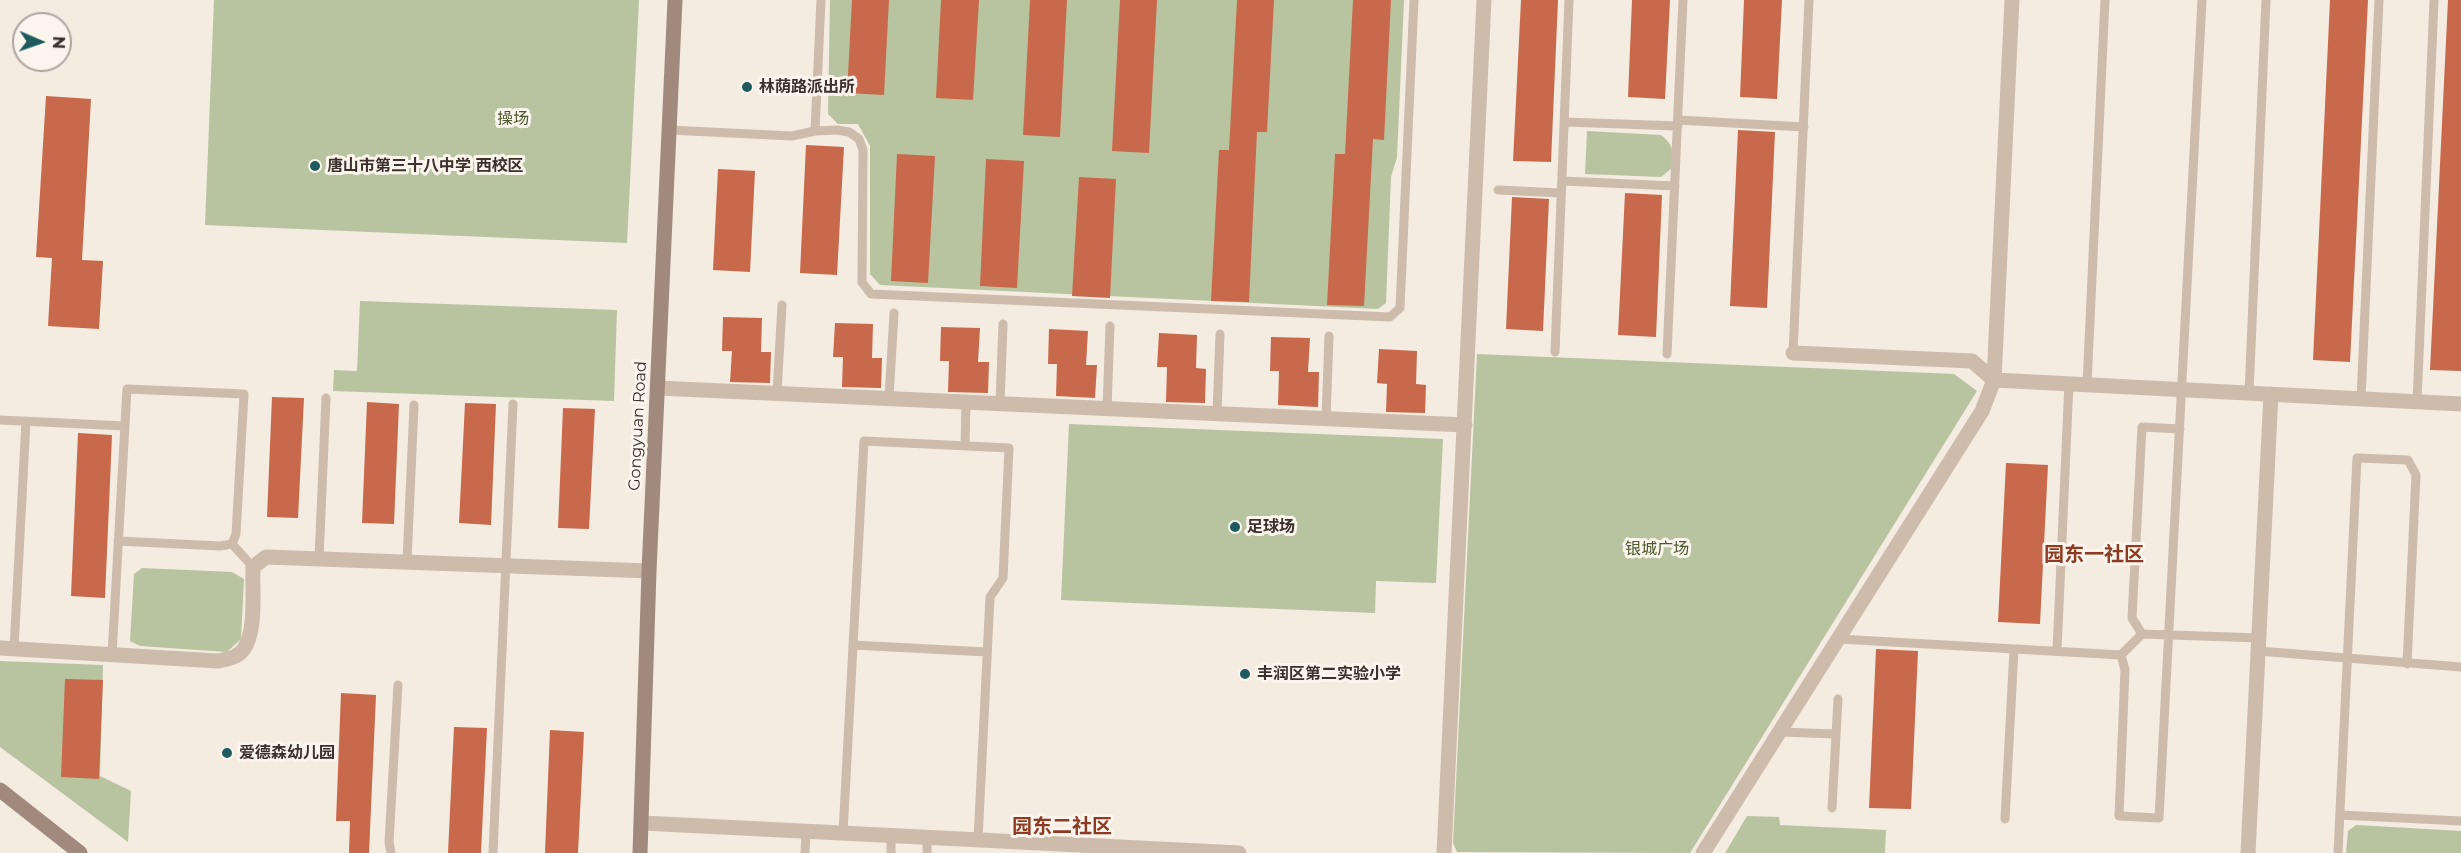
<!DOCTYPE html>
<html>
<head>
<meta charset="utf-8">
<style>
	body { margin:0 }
	#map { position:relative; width:2461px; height:853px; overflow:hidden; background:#f4ebe1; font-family:Montserrat,sans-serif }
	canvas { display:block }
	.north { position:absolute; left:12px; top:12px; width:60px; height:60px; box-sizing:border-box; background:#fbf5ee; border:2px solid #aea6a0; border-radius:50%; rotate:92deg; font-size:16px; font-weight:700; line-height:24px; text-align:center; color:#3b302b }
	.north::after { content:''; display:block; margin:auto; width:21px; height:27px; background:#1f5a5e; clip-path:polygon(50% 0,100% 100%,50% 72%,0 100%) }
</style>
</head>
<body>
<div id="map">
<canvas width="2461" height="853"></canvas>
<div class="north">N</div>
</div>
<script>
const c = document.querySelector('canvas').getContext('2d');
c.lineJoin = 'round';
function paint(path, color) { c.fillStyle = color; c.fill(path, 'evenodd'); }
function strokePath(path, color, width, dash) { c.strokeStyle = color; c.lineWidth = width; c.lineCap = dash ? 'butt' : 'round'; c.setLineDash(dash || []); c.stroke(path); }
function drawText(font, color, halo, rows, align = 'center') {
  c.font = font + ' Montserrat,"Noto Sans SC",sans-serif'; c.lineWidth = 6; c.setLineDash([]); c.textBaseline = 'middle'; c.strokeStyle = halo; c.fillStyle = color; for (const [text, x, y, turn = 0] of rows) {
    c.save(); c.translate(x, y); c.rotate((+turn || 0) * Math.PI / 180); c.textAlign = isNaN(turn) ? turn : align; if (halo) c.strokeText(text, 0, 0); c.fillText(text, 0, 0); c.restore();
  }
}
paint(new Path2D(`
	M214 0H639L627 243 205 225Z
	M830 0H1404L1397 157 1391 177 1386 303 1378 309 880 285 870 274V146L858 124H838L828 114Z
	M1587 131 1661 135C1674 145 1674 153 1672 168L1661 177 1585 174Z
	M360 301 617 310 614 401 333 391 334 370 357 371Z
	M1477 354 1954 374 1977 391 1690 853 1457 852 1453 843Z
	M1069 424 1443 439 1436 583 1376 581 1375 613 1061 600Z
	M142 568 232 572 244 579 241 639 227 652 140 646 130 641 134 574Z
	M0 661 103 665 100 776 131 791 128 842 0 747Z
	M1747 816 1779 817 1780 825 1886 830 1885 853H1725Z
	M2356 825 2461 831V853H2346L2348 831Z`), '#b8c4a0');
paint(new Path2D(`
	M852 0H889L884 95 847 93Z
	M941 0H979L973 100 936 98Z
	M1030 0H1067L1060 137 1023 135Z
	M1120 0H1157L1149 153 1112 151Z
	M1237 0H1274L1267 132H1257L1249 302 1211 301 1219 150H1229Z
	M1353 0H1391L1384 140 1373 139 1364 306 1327 305 1335 154H1345Z
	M1521 0H1558L1551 162 1513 161Z
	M1632 0H1670L1665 99 1628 97Z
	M1744 0H1782L1777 99 1740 97Z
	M2330 0H2368L2350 362 2313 360Z
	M2448 0H2461V371L2430 370Z
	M46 96 91 99 82 260 103 261 99 329 48 326 52 258 36 257Z
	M1738 130 1775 132 1767 308 1730 306Z
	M806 145 844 147 837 275 800 273Z
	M897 154 935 156 928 283 891 281Z
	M986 159 1024 161 1017 288 980 286Z
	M718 169 755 171 750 272 713 270Z
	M1079 177 1116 179 1110 298 1072 296Z
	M1625 193 1662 195 1656 337 1618 335Z
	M1512 197 1549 199 1543 331 1506 329Z
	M723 317 762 318 761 352H771L770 383 730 382 732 351H722Z
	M835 323 873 324 872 358H882L881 388 842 387 843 357H833Z
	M941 327 980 328 978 362H989L988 393 948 392 949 361H940Z
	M1049 329 1088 331 1086 365H1097L1095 398 1056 396 1057 364H1048Z
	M1159 333 1197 335 1196 368 1206 369 1205 403 1166 402 1167 367H1157Z
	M1271 337 1310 338 1308 372H1319L1318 407 1278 405 1279 371H1270Z
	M1379 349 1417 351 1416 384 1426 385 1425 413 1386 412 1387 384 1377 383Z
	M272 397 304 398 298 518 267 517Z
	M367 402 399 404 394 524 362 523Z
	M465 403 496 404 491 525 459 523Z
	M563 408 595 409 589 529 558 528Z
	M78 433 112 435 105 598 71 596Z
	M2006 463 2048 465 2040 624 1998 622Z
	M1876 649 1918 651 1911 809 1869 808Z
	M65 679 103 680 99 779 61 777Z
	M341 693 376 695 369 853H349L350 821H336Z
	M454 727 487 728 481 853H448Z
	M550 730 584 732 578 853H545Z`), '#c8694b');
strokePath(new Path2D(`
	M1678 120 1804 127
	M1565 122 1678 126
	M669 130 792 136 815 131 837 130 849 132 859 139 863 150 862 282 871 294 1390 317 1400 308 1414 0
	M815 131 821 0
	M1562 181 1675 186
	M1498 190 1561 193
	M1555 352 1569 0
	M1793 353 1809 0
	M1667 354 1683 0
	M2087 385 2105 0
	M777 393 782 305
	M2249 393 2266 0
	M889 398 894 313
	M2361 399 2379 0
	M2417 402 2434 0
	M1000 403 1003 324
	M1107 409 1110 326
	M1217 414 1220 334
	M1326 419 1329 336
	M0 420 125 426
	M965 446 966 402
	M118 541 220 546 232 544
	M319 558 326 398
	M407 561 414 405
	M2142 634 2132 618 2142 427 2180 429
	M1839 639 2121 655 2142 634 2259 638
	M853 645 987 652
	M14 649 26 421
	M2057 651 2069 383
	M2258 651 2461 667
	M112 655 127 389 244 394 236 534 232 544 253 567
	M2121 655 2125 670 2119 816 2159 818 2202 0
	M1780 732 1836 734
	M1832 808 1838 699
	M2340 815 2461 821
	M2005 819 2014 649
	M843 833 864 441 1009 448 1003 578 990 597 978 840
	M391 853 389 842 398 685
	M493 853 513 404
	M805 853 806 831
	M891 853V836
	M927 853V837
	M2338 853 2357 458 2408 460 2416 475 2407 664`), '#cdbbac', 9);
strokePath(new Path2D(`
	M1793 353 1972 361 1994 380 2461 404
	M658 388 1465 425
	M0 648 218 661C227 659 237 658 243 650 257 632 252 589 253 567L266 557 649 571
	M642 823 1239 853
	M1444 853 1484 0
	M1703 853 1982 411 1994 380 2012 0
	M2248 853 2271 394`), '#cdbbac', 15);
strokePath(new Path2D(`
	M0 790 80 853
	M640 853 649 571 675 0`), '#a18a7d', 15);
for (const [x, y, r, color] of [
	[747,87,6,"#1f5a5e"],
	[315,166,6,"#1f5a5e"],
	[1235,527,6,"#1f5a5e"],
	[1245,674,6,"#1f5a5e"],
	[227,753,6,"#1f5a5e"]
]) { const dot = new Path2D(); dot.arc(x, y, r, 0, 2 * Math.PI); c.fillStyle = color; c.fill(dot); strokePath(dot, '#fbf5ee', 2); }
drawText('bold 16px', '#3b302b', '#fbf5ee', [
	["林荫路派出所",759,87],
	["唐山市第三十八中学 西校区",327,166],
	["足球场",1247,527],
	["丰润区第二实验小学",1257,674],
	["爱德森幼儿园",239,753]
], 'left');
drawText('16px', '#4a5a2e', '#fbf5ee', [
	["操场",513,119],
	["银城广场",1657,549]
]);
drawText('16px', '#3b302b', '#fbf5ee', [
	["Gongyuan Road",638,426,-87]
]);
drawText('bold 20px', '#8c3b22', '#fbf5ee', [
	["园东一社区",2094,555],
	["园东二社区",1062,827]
]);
</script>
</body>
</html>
